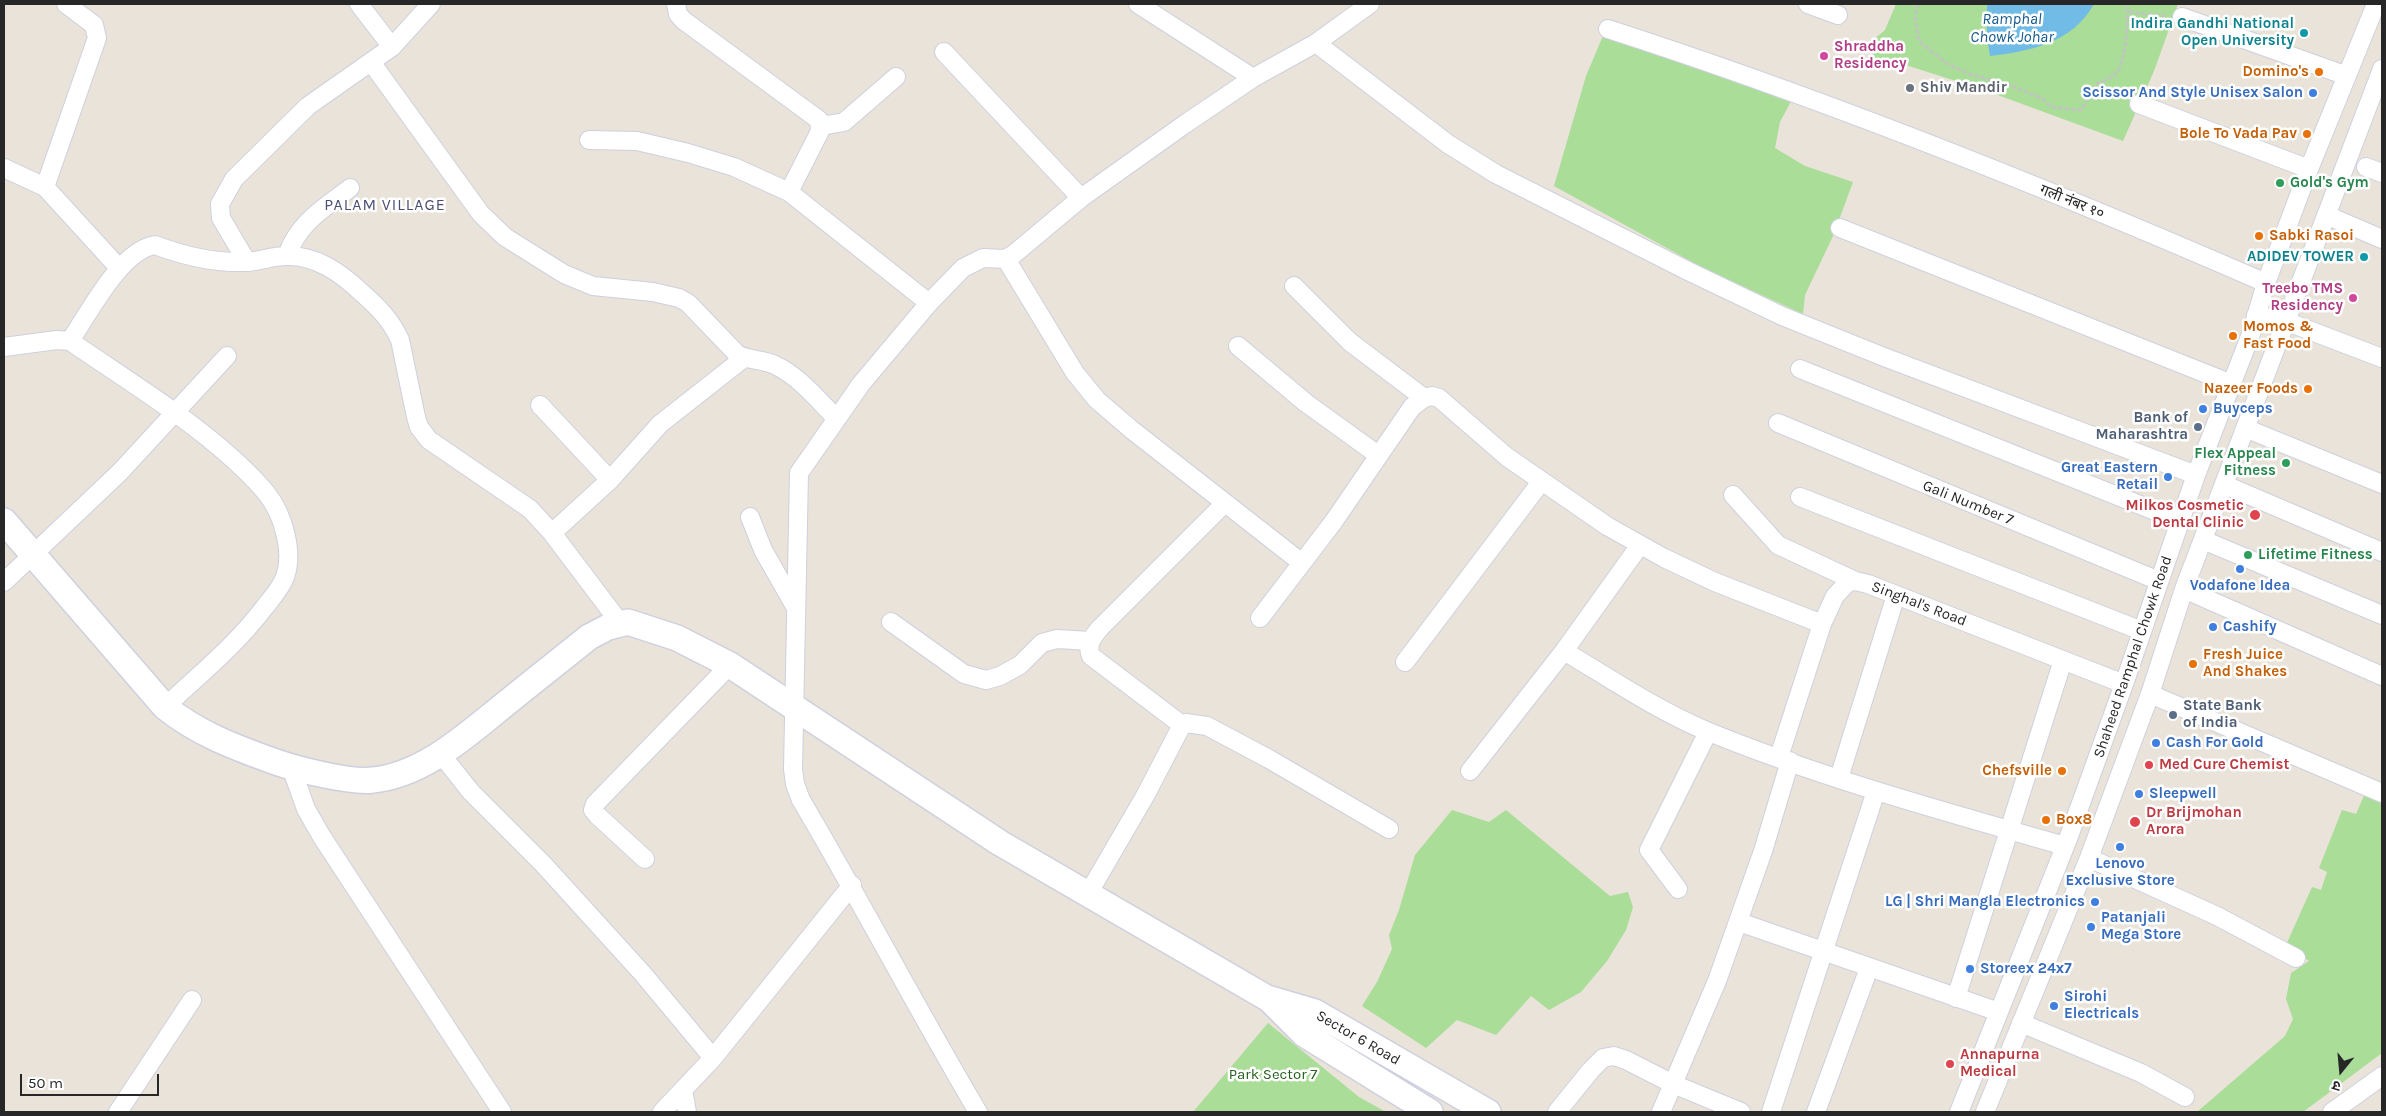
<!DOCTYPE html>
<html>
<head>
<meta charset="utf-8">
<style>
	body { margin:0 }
	#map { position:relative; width:2386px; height:1116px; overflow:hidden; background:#e9e3d9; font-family:Karla,"Noto Sans Devanagari",sans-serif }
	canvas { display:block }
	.frame { position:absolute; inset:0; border:5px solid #272727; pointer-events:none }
	.north { position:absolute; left:2316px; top:1046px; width:50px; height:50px; -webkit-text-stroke:4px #fff; paint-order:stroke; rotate:197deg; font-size:14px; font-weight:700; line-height:20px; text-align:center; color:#272727 }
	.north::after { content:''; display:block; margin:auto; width:18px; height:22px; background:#272727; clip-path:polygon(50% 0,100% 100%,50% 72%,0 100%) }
	.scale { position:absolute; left:20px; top:1074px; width:139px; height:22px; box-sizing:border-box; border:2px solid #272727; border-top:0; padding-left:6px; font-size:15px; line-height:18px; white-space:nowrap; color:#272727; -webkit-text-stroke:4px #fff; paint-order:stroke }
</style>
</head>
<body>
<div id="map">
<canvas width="2386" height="1116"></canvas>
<div class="frame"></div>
<div class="north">उ</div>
<div class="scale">50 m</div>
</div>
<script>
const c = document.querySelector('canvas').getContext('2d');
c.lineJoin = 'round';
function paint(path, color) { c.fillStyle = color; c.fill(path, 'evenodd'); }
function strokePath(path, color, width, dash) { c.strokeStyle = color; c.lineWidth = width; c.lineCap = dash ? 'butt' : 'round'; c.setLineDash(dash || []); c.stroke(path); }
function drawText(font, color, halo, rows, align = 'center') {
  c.font = font + ' Karla,"Noto Sans Devanagari",sans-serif'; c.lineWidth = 5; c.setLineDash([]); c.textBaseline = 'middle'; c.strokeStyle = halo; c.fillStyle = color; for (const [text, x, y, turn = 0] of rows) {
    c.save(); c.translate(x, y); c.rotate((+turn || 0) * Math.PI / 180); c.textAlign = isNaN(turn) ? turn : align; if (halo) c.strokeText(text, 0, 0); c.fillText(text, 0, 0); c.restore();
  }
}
paint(new Path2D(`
	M1896 4H2178L2154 71 2123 141 1984 90 1887 59 1877 60 1866 46 1885 30Z
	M1612 27 1714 55 1797 90 1780 122 1775 148 1805 166 1853 182 1833 236 1805 295 1803 314 1705 269 1554 186 1586 76 1605 31Z
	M2367 789 2382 797V1053L2303 1112H2197L2285 1036 2293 1019 2286 999 2291 973 2309 961 2286 945 2312 887 2321 890 2327 872 2319 868 2342 810 2356 814Z
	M1452 810 1489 822 1506 810 1610 896 1628 892 1633 907 1626 930 1607 961 1581 992 1549 1010 1531 996 1496 1035 1457 1020 1426 1048 1362 1006 1377 982 1392 949 1389 935 1399 910 1415 855Z
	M1268 1023 1359 1097 1386 1112H1193Z`), '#a9dd98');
paint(new Path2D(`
	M1987 4H2094C2072 43 2031 51 1990 56L1987 37Z`), '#71bce6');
const street = new Path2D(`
	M359 4 392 47
	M676 4 678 14 683 20 819 120 820 131 789 192
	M1138 4 1253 78
	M1808 4 1838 15
	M2182 17 2347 76
	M1608 29C1831 101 2050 189 2266 283
	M1316 43 1448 144 1496 174 1688 271 1782 316 1884 357 2196 475
	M944 52 1081 198
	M371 62 481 214 505 237 564 274 593 286 653 292 679 298 688 303 737 354C749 361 763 359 775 365 800 377 817 399 837 419
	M2139 104 2309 169
	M821 126 844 122 896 77
	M589 140 637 141 688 153 734 167 789 192 929 303
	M2366 167 2382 173
	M4 168 45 187 119 268
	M45 187 97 38 94 25 66 4
	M2326 215 2382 239
	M1840 228 2232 384
	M287 255C299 222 323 209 350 188
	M1006 259 1075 373 1097 400 1132 430 1302 563
	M247 262 221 218 220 204 234 179 308 106 392 47 431 4
	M1294 286 1350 342 1424 398
	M2256 315 2285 321 2382 358
	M70 341C89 313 120 251 155 245 184 256 214 263 245 262 258 262 272 256 286 256 316 255 341 273 362 293 378 307 391 320 400 340L416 417 419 427 429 440 530 509 552 533 620 623
	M1238 346 1306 403 1378 455
	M4 347 57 340 70 341C125 379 183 414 233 459 245 470 257 481 267 494 283 514 294 552 285 577 281 588 271 599 264 608 235 646 199 675 165 707
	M1800 369 2180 521
	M540 405 610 480
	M1778 423 2159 581
	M2245 428 2382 484
	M2225 485 2382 552
	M1733 495 1778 545 1855 581 1868 584 2124 684
	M1800 497 2142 631
	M750 517 763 550 796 608
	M552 533 610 480 660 424 744 358
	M2203 540 2382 615
	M4 582 120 472 227 356
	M2184 589 2382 676
	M1260 618 1334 521 1412 407 1424 398 1432 396 1439 398 1507 457 1607 526 1664 558 1715 582 1822 624
	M891 622 964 674 986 680 1000 676 1020 665 1042 643 1057 639 1091 641
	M1564 651C1611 679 1658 711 1709 732 1825 779 1946 812 2065 846
	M1405 662 1541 482
	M2150 694 2382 793
	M1182 725 1091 656C1086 645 1093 636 1100 628L1225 503
	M440 753 471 792 544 865 643 974 713 1058
	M1779 757 1822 624 1835 596 1848 582 1855 581
	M291 767 306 809 322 837 502 1112
	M1470 771 1564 651 1640 545
	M1839 778 1896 595
	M2089 858 2217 916 2296 958
	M645 859 597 815 593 810 595 804 730 665
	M1678 889 1649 850 1708 732
	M1088 894 1145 796 1182 725 1186 723 1207 726 1269 759 1389 829
	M1739 922 1999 1012
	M1956 998 2063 660
	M2021 1023 2141 1073 2185 1097
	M683 1090 687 1112
	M118 1112 192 1000
	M662 1112 713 1058 852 885
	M978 1112C917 1009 862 903 801 800L795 784 793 769 799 473 861 384 929 303 963 268 983 258 1006 259 1014 254 1081 198 1185 124 1253 78 1316 43 1370 4
	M1557 1112 1591 1070 1603 1058 1614 1056 1626 1060 1673 1084 1741 1112
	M1661 1112 1717 981 1763 851 1790 761
	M1771 1112 1876 791
	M1816 1112 1869 968
	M1959 1112 2068 839 2124 684 2196 475 2251 334 2266 283 2309 169 2376 4
	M1985 1112 2089 858 2150 694 2184 589 2382 69
	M2332 1112 2382 1076`);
const secondary = new Path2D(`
	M4 521 165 707C197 733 234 747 273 761 295 769 350 783 373 780 425 775 470 732 509 701 536 679 563 658 589 637L608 627 628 622 677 638 730 665 1000 843 1267 998 1315 1012 1488 1112
	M1271 1001 1304 1034 1430 1112`);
strokePath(street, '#ced0df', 20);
strokePath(secondary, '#ced0df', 28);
strokePath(new Path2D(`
	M1918 4 1915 17 1919 41 1946 63 1969 74 2007 84 2043 99 2051 107 2080 110C2088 103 2091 89 2097 84 2102 81 2110 79 2114 75 2127 65 2128 19 2127 4
	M2129 12 2166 16`), '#c3c3c3', 3, [4, 2.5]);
strokePath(street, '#fff', 18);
strokePath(secondary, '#fff', 25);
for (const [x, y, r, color] of [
	[2304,33,5,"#0f9aa8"],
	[1824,56,5,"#d1479c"],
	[2319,72,5,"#e8710a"],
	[1910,88,5,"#6b7280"],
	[2313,93,5,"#3f7fe0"],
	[2307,134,5,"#e8710a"],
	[2280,183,5,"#2e9e5b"],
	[2259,236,5,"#e8710a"],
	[2364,257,5,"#0f9aa8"],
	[2353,298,5,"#d1479c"],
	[2233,336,5,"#e8710a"],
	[2308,389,5,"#e8710a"],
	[2203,409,5,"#3f7fe0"],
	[2198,427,5,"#5c6f8a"],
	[2286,463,5,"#2e9e5b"],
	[2168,477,5,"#3f7fe0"],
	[2255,515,6,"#e0444e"],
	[2248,555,5,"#2e9e5b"],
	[2240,569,5,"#3f7fe0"],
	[2213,627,5,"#3f7fe0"],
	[2193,664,5,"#e8710a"],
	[2173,715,5,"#5c6f8a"],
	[2156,743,5,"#3f7fe0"],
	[2149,765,5,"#e0444e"],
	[2062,771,5,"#e8710a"],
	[2139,794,5,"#3f7fe0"],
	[2046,820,5,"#e8710a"],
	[2135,822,6,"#e0444e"],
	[2120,847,5,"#3f7fe0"],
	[2095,902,5,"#3f7fe0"],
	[2091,927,5,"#3f7fe0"],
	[1970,969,5,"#3f7fe0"],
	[2054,1006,5,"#3f7fe0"],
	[1950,1064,5,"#e0444e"]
]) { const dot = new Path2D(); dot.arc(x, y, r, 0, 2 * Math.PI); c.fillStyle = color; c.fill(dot); strokePath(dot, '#fff', 2); }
drawText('bold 15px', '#0d838f', '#fff', [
	["Indira Gandhi National",2294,24],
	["Open University",2294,41],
	["ADIDEV TOWER",2354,257]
], 'right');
drawText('bold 15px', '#b23c85', '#fff', [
	["Shraddha",1834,47],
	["Residency",1834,64],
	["Treebo TMS",2343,289,"right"],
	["Residency",2343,306,"right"]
], 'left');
drawText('bold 15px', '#c56008', '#fff', [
	["Domino's",2309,72],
	["Bole To Vada Pav",2297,134],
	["Sabki Rasoi",2269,236,"left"],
	["Momos &",2243,327,"left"],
	["Fast Food",2243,344,"left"],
	["Nazeer Foods",2298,389],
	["Fresh Juice",2203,655,"left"],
	["And Shakes",2203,672,"left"],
	["Chefsville",2052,771],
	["Box8",2056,820,"left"]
], 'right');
drawText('bold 15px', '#5b616d', '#fff', [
	["Shiv Mandir",1920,88]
], 'left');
drawText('bold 15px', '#366cbe', '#fff', [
	["Scissor And Style Unisex Salon",2303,93,"right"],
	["Buyceps",2213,409],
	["Great Eastern",2158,468,"right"],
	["Retail",2158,485,"right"],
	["Vodafone Idea",2240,586,"center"],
	["Cashify",2223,627],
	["Cash For Gold",2166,743],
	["Sleepwell",2149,794],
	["Lenovo",2120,864,"center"],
	["Exclusive Store",2120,881,"center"],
	["LG | Shri Mangla Electronics",2085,902,"right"],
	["Patanjali",2101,918],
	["Mega Store",2101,935],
	["Storeex 24x7",1980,969],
	["Sirohi",2064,997],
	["Electricals",2064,1014]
], 'left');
drawText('bold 15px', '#27864d', '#fff', [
	["Gold's Gym",2290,183],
	["Flex Appeal",2276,454,"right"],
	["Fitness",2276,471,"right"],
	["Lifetime Fitness",2258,555]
], 'left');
drawText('15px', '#272727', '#fff', [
	["गली नंबर १०",2072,202,22],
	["Gali Number 7",1968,503,22],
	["Singhal's Road",1919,604,21],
	["Shaheed Ramphal Chowk Road",2133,657,-71],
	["Sector 6 Road",1358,1038,30]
]);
drawText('bold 15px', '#4e5e75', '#fff', [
	["Bank of",2188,418],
	["Maharashtra",2188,435],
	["State Bank",2183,706,"left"],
	["of India",2183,723,"left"]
], 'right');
drawText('bold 15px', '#be3a42', '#fff', [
	["Milkos Cosmetic",2244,506,"right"],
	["Dental Clinic",2244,523,"right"],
	["Med Cure Chemist",2159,765],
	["Dr Brijmohan",2146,813],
	["Arora",2146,830],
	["Annapurna",1960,1055],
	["Medical",1960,1072]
], 'left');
drawText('15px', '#255e1d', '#fff', [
	["Park Sector 7",1273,1075]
]);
drawText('italic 16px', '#15598d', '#fff', [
	["Ramphal",2012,19],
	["Chowk Johar",2012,37]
]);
c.letterSpacing = '1px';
drawText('16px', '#4b4e74', '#fff', [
	["PALAM VILLAGE",385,205]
]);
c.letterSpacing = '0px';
</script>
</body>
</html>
